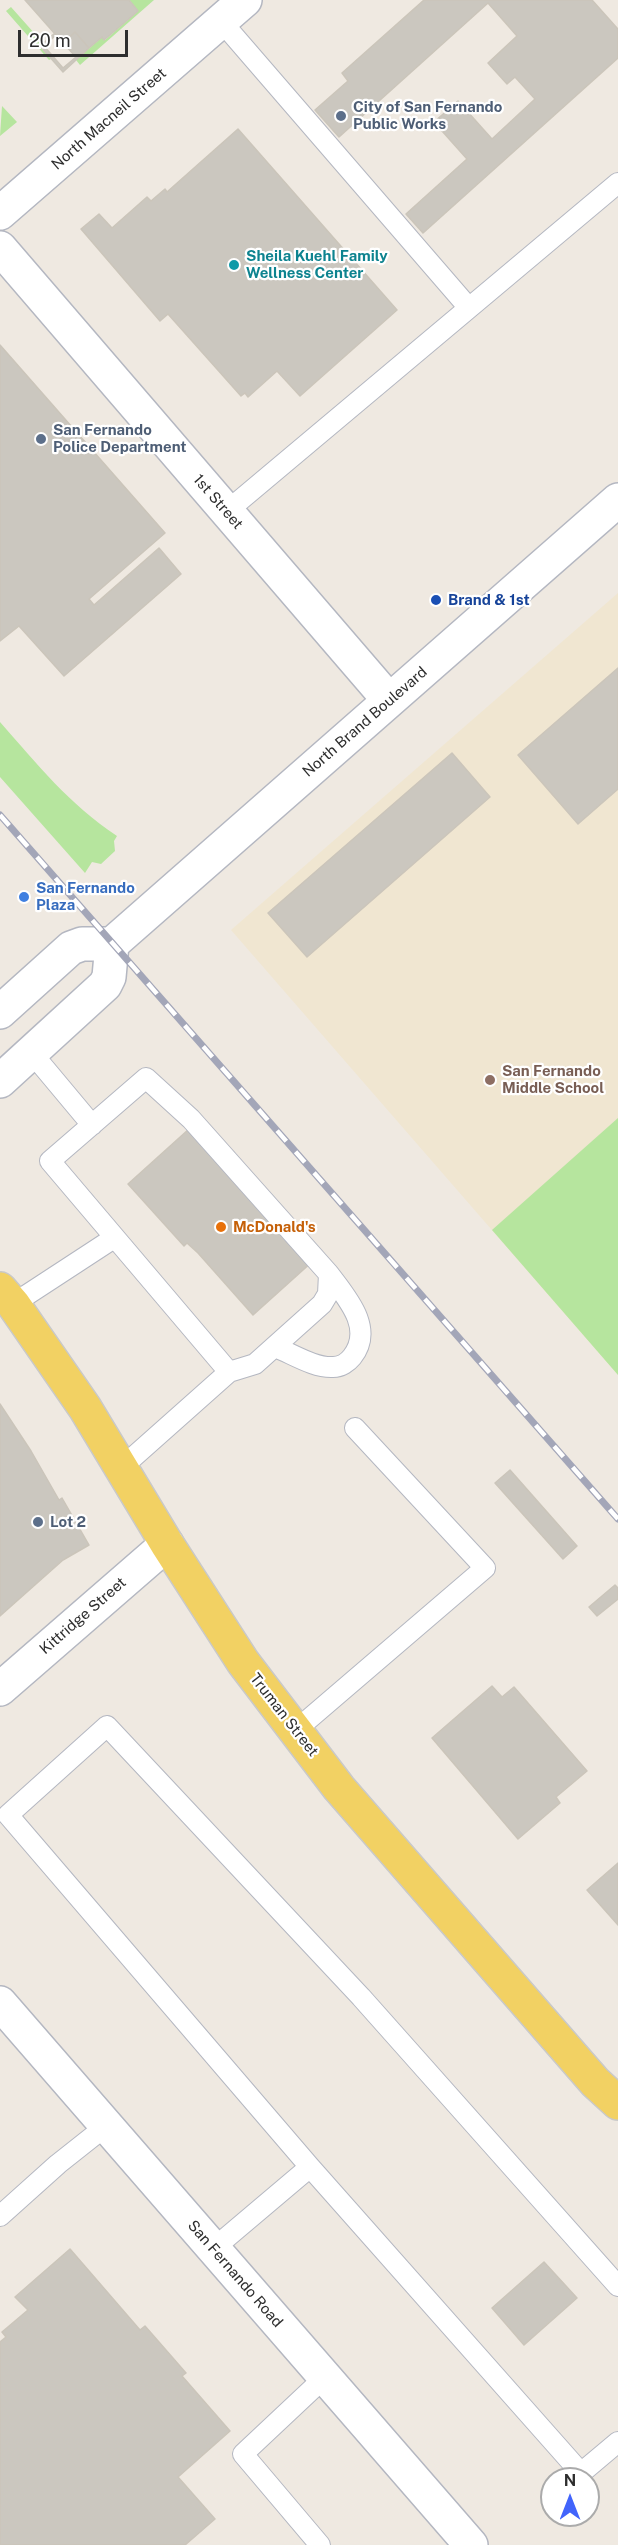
<!DOCTYPE html>
<html>
<head>
<meta charset="utf-8">
<style>
	body { margin:0 }
	#map { position:relative; width:618px; height:2545px; overflow:hidden; background:#efe9e1; font-family:"Public Sans",sans-serif }
	canvas { display:block }
	.north { position:absolute; left:540px; top:2467px; width:60px; height:60px; box-sizing:border-box; background:#fff; border:2px solid #ababab; border-radius:50%; rotate:0deg; font-size:16px; font-weight:700; line-height:24px; text-align:center; color:#2e2e2e }
	.north::after { content:''; display:block; margin:auto; width:21px; height:27px; background:#4264fb; clip-path:polygon(50% 0,100% 100%,50% 72%,0 100%) }
	.scale { position:absolute; left:18px; top:30px; width:110px; height:27px; box-sizing:border-box; border:3px solid #2e2e2e; border-top:0; padding-left:8px; font-size:18px; line-height:21px; white-space:nowrap; color:#2e2e2e; -webkit-text-stroke:4px #fff; paint-order:stroke }
</style>
</head>
<body>
<div id="map">
<canvas width="618" height="2545"></canvas>
<div class="north">N</div>
<div class="scale">20 m</div>
</div>
<script>
const c = document.querySelector('canvas').getContext('2d');
c.lineJoin = 'round';
function paint(path, color) { c.fillStyle = color; c.fill(path, 'evenodd'); }
function strokePath(path, color, width, dash) { c.strokeStyle = color; c.lineWidth = width; c.lineCap = dash ? 'butt' : 'round'; c.setLineDash(dash || []); c.stroke(path); }
function drawText(font, color, halo, rows, align = 'center') {
  c.font = font + ' "Public Sans",sans-serif'; c.lineWidth = 4.5; c.setLineDash([]); c.textBaseline = 'middle'; c.strokeStyle = halo; c.fillStyle = color; for (const [text, x, y, turn = 0] of rows) {
    c.save(); c.translate(x, y); c.rotate((+turn || 0) * Math.PI / 180); c.textAlign = isNaN(turn) ? turn : align; if (halo) c.strokeText(text, 0, 0); c.fillText(text, 0, 0); c.restore();
  }
}
paint(new Path2D(`
	M618 593V1375L231 930Z`), '#f0e6d1');
paint(new Path2D(`
	M129 0H154L80 65 76 60 102 37 105 40 138 11Z
	M11 7 43 43 40 47 51 59 49 60 6 11Z
	M2 106 17 122 0 136Z
	M0 722C39 766 68 803 117 836L114 841 115 851 101 864 92 862 85 873 0 777Z
	M618 1118V1375L492 1230Z`), '#b6e59e');
const building = new Path2D(`
	M25 0H129L138 11 104 40 102 37 89 48 75 32 63 43Z
	M424 0H592L618 29V58L423 233 406 214 467 159 434 122 458 101 492 139 535 99 515 77 507 84 488 63 517 36 488 3 339 137 315 110 348 81 342 73Z
	M75 32 89 48 63 72 40 46 55 33 56 35 44 46 63 68 76 57 63 43Z
	M238 129 397 310 300 396 277 371 248 397 245 393 241 396 168 314 160 321 81 229 99 214 112 228 147 197 151 201 165 189 167 192Z
	M0 345 165 533 89 599 94 605 159 548 181 574 64 676 19 626 0 641Z
	M618 668V789L578 824 518 755Z
	M452 753 490 797 307 957 268 913Z
	M189 1129 313 1261 253 1315 198 1253 187 1243 184 1246 128 1184Z
	M0 1404 31 1451 59 1500 62 1498 89 1545 63 1560 0 1616Z
	M510 1470 577 1546 563 1559 495 1483Z
	M615 1585 618 1588V1599L597 1616 589 1607Z
	M492 1686 502 1697 514 1687 587 1771 556 1797 560 1803 518 1839 432 1738Z
	M618 1863V1925L587 1890Z
	M70 2249 140 2330 145 2326 186 2373 182 2376 230 2431 178 2477 215 2519 185 2545H0V2342L6 2337 2 2332 28 2310 15 2297Z
	M544 2262 577 2298 524 2345 492 2308Z`);
paint(building, '#cbc7bf');
strokePath(building, '#cbc5ba', 1.5);
const lane = new Path2D(`
	M221 21 469 308
	M226 512 618 183
	M31 1052 92 1125
	M13 1304 114 1238
	M275 1347C293 1354 314 1368 333 1367 341 1367 348 1362 352 1357 375 1328 346 1297 329 1274
	M121 1468 229 1372 255 1364 322 1304 328 1294 329 1274 191 1119 146 1078 50 1161 229 1372
	M296 1730 485 1568 355 1428
	M0 2216 58 2164 106 2126
	M213 2249 310 2167
	M618 2286 361 1997 107 1726 8 1815 310 2167 581 2473 618 2442
	M320 2545 243 2454 325 2377`);
const street = new Path2D(`
	M0 213 245 0
	M0 248 389 700
	M0 1689 167 1544`);
const secondary = new Path2D(`
	M112 944 618 500
	M0 1012 71 948 82 944H112
	M0 1081 105 985 109 977 112 944
	M0 2003 471 2545`);
const primary = new Path2D(`
	M0 1289 13 1304 85 1408 167 1544 243 1662 339 1788 595 2082 618 2103`);
strokePath(lane, '#b4b7c1', 22);
strokePath(street, '#b4b7c1', 36);
strokePath(secondary, '#b4b7c1', 36);
strokePath(primary, '#c9c9c9', 36);
strokePath(lane, '#fff', 20);
strokePath(street, '#fff', 33);
strokePath(secondary, '#fff', 33);
strokePath(primary, '#f2d163', 33);
const rail = new Path2D(`
	M0 815 618 1519`);
strokePath(rail, '#a3a6b8', 7);
strokePath(rail, '#fff', 4.5, [14]);
for (const [x, y, r, color] of [
	[341,116,6,"#5c6f8a"],
	[234,265,6,"#0f9aa8"],
	[41,439,6,"#5c6f8a"],
	[436,600,6,"#1a4fb4"],
	[24,897,6,"#3f7fe0"],
	[490,1080,6,"#8d6e63"],
	[221,1227,6,"#e8710a"],
	[38,1522,6,"#5c6f8a"]
]) { const dot = new Path2D(); dot.arc(x, y, r, 0, 2 * Math.PI); c.fillStyle = color; c.fill(dot); strokePath(dot, '#fff', 2); }
drawText('bold 15px', '#4e5e75', '#fff', [
	["City of San Fernando",353,107],
	["Public Works",353,124],
	["San Fernando",53,430],
	["Police Department",53,447],
	["Lot 2",50,1522]
], 'left');
drawText('15px', '#2e2e2e', '#fff', [
	["North Macneil Street",109,119,-41],
	["1st Street",218,502,49],
	["North Brand Boulevard",365,722,-41],
	["Kittridge Street",83,1616,-41],
	["Truman Street",284,1715,52],
	["San Fernando Road",235,2274,49]
]);
drawText('bold 15px', '#0d838f', '#fff', [
	["Sheila Kuehl Family",246,256],
	["Wellness Center",246,273]
], 'left');
drawText('bold 15px', '#164399', '#fff', [
	["Brand & 1st",448,600]
], 'left');
drawText('bold 15px', '#366cbe', '#fff', [
	["San Fernando",36,888],
	["Plaza",36,905]
], 'left');
drawText('bold 15px', '#785e54', '#fff', [
	["San Fernando",502,1071],
	["Middle School",502,1088]
], 'left');
drawText('bold 15px', '#c56008', '#fff', [
	["McDonald's",233,1227]
], 'left');
</script>
</body>
</html>
